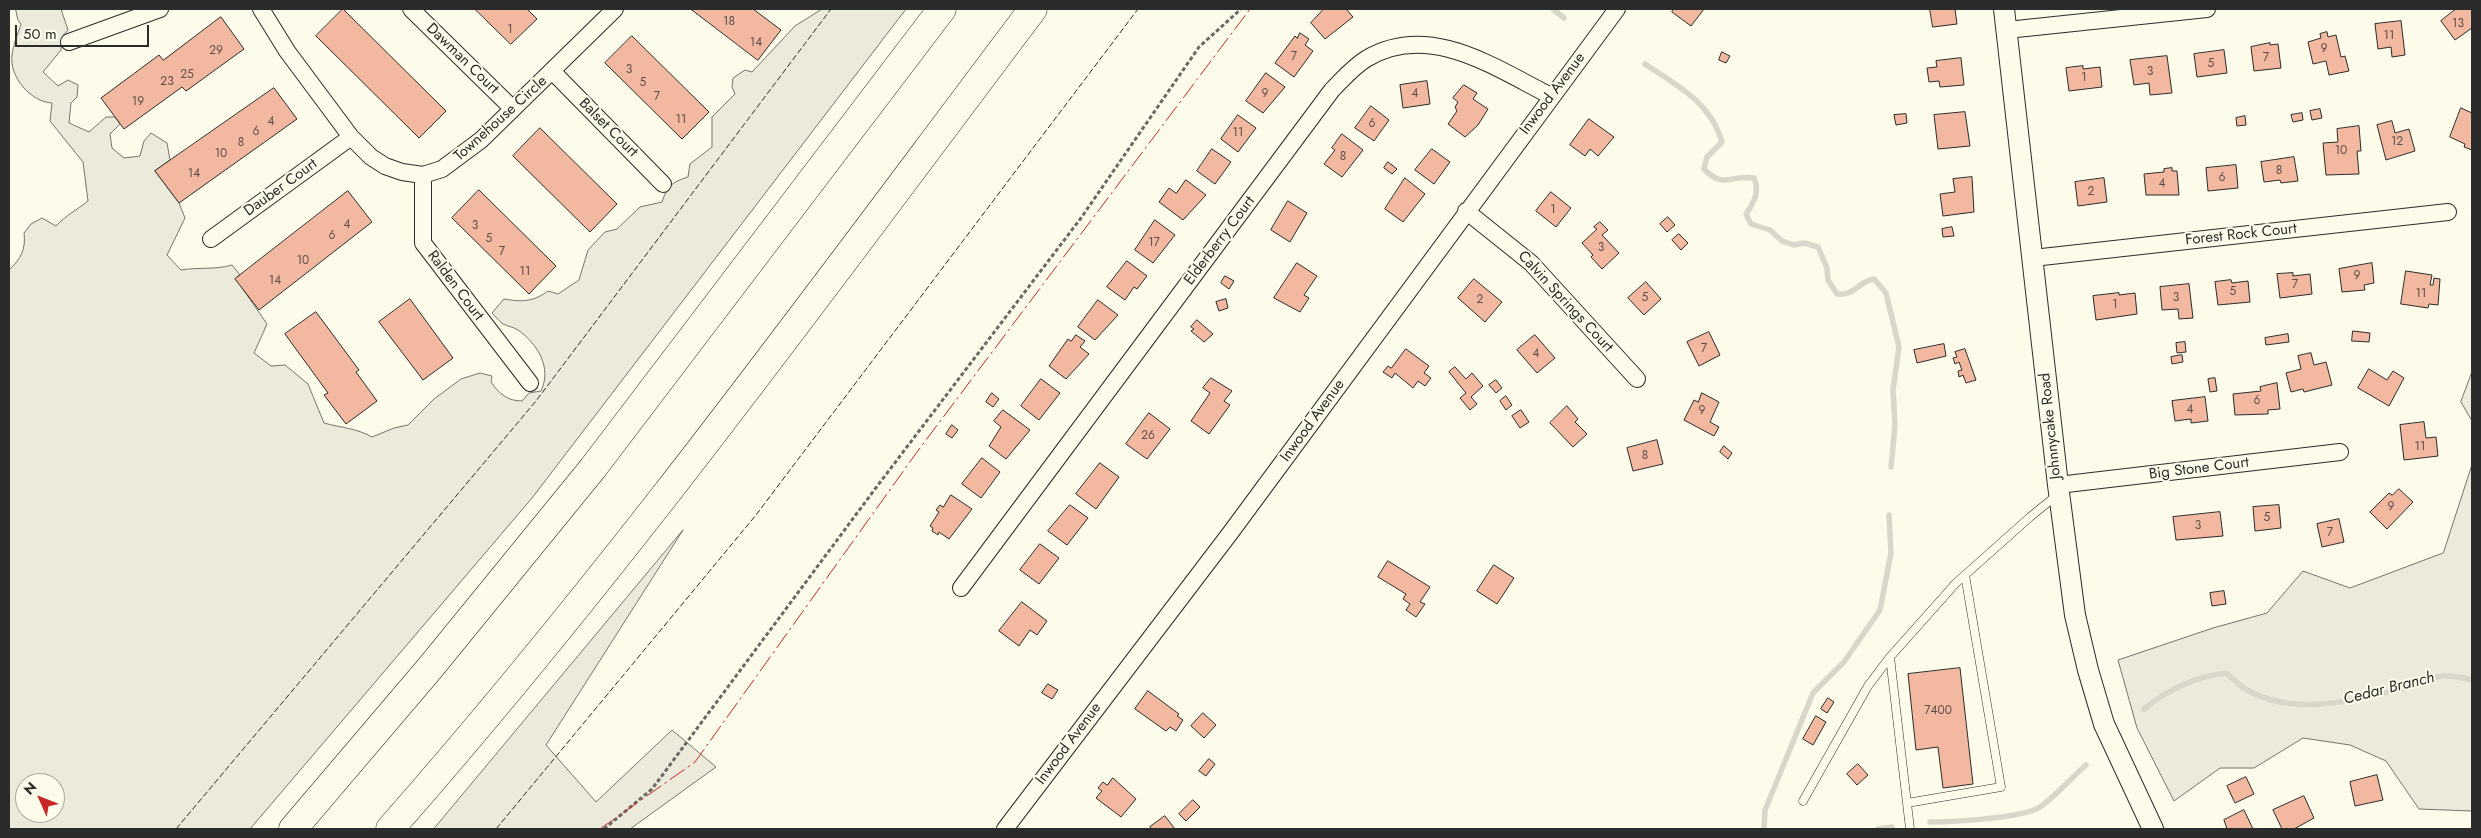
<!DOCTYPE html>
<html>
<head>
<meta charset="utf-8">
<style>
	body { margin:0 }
	#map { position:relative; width:2481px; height:838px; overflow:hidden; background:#fdfbea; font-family:Jost,sans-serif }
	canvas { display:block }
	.frame { position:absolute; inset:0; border:10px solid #2b2b2b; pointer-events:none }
	.north { position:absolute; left:15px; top:773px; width:50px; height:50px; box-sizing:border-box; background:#fdfbea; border:1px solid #a9a89e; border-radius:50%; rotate:314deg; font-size:14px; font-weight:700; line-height:20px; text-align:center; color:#2b2b2b }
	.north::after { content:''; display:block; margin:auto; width:18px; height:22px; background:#c62828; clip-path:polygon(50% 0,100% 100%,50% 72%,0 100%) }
	.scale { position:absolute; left:15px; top:25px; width:134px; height:22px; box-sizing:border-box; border:2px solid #2b2b2b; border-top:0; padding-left:6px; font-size:15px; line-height:18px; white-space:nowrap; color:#2b2b2b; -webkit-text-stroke:4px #fdfbea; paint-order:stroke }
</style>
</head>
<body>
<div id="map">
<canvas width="2481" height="838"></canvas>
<div class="frame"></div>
<div class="north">N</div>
<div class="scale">50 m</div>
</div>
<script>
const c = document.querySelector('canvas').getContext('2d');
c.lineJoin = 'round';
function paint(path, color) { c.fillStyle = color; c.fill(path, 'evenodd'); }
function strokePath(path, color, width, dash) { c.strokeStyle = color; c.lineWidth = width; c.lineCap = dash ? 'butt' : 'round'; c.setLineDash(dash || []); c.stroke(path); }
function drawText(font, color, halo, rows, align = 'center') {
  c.font = font + ' Jost,sans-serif'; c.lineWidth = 4; c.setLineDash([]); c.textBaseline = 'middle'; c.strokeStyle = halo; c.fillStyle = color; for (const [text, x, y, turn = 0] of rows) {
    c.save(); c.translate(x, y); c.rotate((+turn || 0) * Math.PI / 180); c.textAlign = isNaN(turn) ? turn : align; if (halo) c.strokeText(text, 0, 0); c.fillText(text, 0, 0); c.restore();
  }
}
const green = new Path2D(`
	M16 9H61L68 30 62 37 61 50 43 72 58 86 68 80 78 85 77 97 71 103 69 123 89 132 106 117H115L120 124 110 134 112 148 124 158 140 156 144 141 151 133 167 143 170 160 155 171 179 203 185 218 167 255 181 270C198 267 215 270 232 265L240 275 236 279 267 324 254 353 271 366 285 365 308 384 324 423C342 428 356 428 372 437L394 428 408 425 434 399 461 379 480 373 492 376 491 382C499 394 508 401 522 401L529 393 541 391C552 368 538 344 518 330 513 327 507 326 503 324 499 321 495 316 492 313L504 299C522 302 533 302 548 291L558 294 579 280 588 250 605 232 617 229 640 207 662 202C667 186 672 182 688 177L690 164 712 147V117L735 94 732 87 733 78 745 70 752 72 795 26 822 9H906L532 498 250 829H9V270C21 259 26 249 24 233L31 224 42 218 56 226C66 215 77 210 88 201L83 162 50 121 52 103C31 102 9 77 12 55 13 45 18 34 21 24L18 20ZM25 783H55V813H25Z
	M2472 372V421L2461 402Z
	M2472 465V811L2419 809 2386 761 2350 745 2303 738 2254 768H2220L2174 801 2137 728 2118 660 2213 628 2267 613 2303 571 2350 588 2443 553Z
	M683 530 546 745 596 802 672 730 716 767 630 829H434Z`);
paint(green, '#ecebdb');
strokePath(green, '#74746e', 1);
strokePath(new Path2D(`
	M1553 9 1564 18
	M1645 64C1676 85 1711 102 1722 142L1707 157 1704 169C1724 190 1731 174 1754 178 1760 191 1754 203 1746 214L1751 224 1770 230 1782 241 1794 245 1804 243 1818 247 1827 268 1828 280 1837 294C1853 297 1859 281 1874 279L1886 293 1899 347 1893 390 1895 425 1891 467
	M2144 709C2169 689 2194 677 2226 673 2233 678 2239 686 2247 690 2294 717 2356 700 2405 688 2417 685 2429 678 2442 676 2451 675 2463 678 2472 680
	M1930 822C1952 822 2024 818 2040 807 2057 795 2071 778 2086 765
	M1764 829 1765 810 1813 693 1844 662 1880 610 1891 553 1889 515
	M1878 829 1892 827`), '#d8d7c9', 5.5);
const building = new Path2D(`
	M343 9 446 111 419 138 316 36Z
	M475 9H527L537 19 511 44Z
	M691 9H753L781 30 758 60Z
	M1324 9H1346L1353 17 1325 39 1311 23Z
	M1674 9H1704L1691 26 1672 12Z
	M1930 9H1955L1957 24 1933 27Z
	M2456 9H2472V28L2455 40 2441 21Z
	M221 17 244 49 186 91 182 87 124 129 101 98 159 55 163 60Z
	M2401 21 2405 55 2392 57 2391 47 2378 49 2375 24Z
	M2327 32 2328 37 2336 35 2341 57 2345 56 2349 71 2329 75 2326 61 2313 64 2308 42 2321 38 2320 34Z
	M1300 33 1309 39 1305 45 1313 51 1294 77 1275 63 1295 36 1297 38Z
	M632 36 709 112 682 139 605 63Z
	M2270 43V45L2278 44 2281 68 2254 71 2251 47Z
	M2224 50 2227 73 2197 77 2194 54Z
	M1722 52 1730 56 1726 63 1719 60Z
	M2167 56 2172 93 2150 95 2149 83 2134 85 2130 60Z
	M1961 58 1964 85 1940 87 1939 81 1929 82 1927 68 1937 67 1936 61Z
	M2083 66V69L2100 67 2102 87 2069 91 2066 68Z
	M1266 73 1285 87 1263 113 1246 101Z
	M1427 81 1430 104 1403 108 1400 85Z
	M1464 85 1477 93 1473 99 1488 109 1478 125 1465 137 1448 124 1457 111 1455 107 1458 102 1453 98Z
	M274 88 297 119 179 203 155 171Z
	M1371 106 1389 120 1374 141 1355 128Z
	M2461 108 2472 113V150L2464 147 2465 144 2450 137Z
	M2320 109 2322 118 2312 120 2310 111Z
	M1965 112 1970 146 1938 149 1934 115Z
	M2302 113 2303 120 2293 122 2291 115Z
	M1906 114 1907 123 1896 125 1894 115Z
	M1238 115 1256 128 1238 152 1221 139Z
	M2245 116 2246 125 2237 126 2236 118Z
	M1589 119 1614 137 1598 156 1590 149 1585 156 1570 145Z
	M2392 121 2395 133 2409 129 2415 151 2386 160 2377 125Z
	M2359 126 2361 151H2357L2359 174 2326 175 2323 143 2338 142 2337 129Z
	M540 128 617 204 590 232 513 156Z
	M1342 134 1363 150 1342 177 1324 164 1335 150 1332 148Z
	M1212 149 1231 162 1215 184 1197 171Z
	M1432 149 1450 162 1434 184 1415 170Z
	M2294 157 2298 181 2281 183 2280 180 2264 182 2261 162Z
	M1388 162 1397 169 1392 174 1384 168Z
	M2236 165 2238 188 2208 191 2206 168Z
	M2172 168V171H2177L2179 195H2146L2144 174 2164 172V169Z
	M1972 177 1974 212 1943 216 1940 194 1955 192 1953 179Z
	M1405 178 1425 194 1403 222 1385 209Z
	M2104 178 2107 202 2078 206 2075 182Z
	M1186 180 1206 195 1183 220 1159 202 1169 188 1176 193Z
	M479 190 556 266 529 294 452 218Z
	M348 191 372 222 259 310 235 279Z
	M1551 192 1571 208 1556 227 1536 211Z
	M1288 201 1307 213 1290 242 1271 230Z
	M1668 217 1675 225 1667 232 1660 224Z
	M1155 220 1175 235 1153 263 1135 250Z
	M1600 222 1608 230 1602 235 1619 253 1602 269 1591 257 1593 255 1582 243 1597 229 1594 227Z
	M1952 227 1954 236 1943 237 1942 229Z
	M1679 234 1688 243 1681 250 1672 240Z
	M1127 261 1147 276 1137 289 1134 287 1125 300 1107 287Z
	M1297 263 1317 276 1304 295 1309 298 1300 312 1274 298Z
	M2372 263 2374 283 2364 285 2365 290 2342 292 2339 269Z
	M2406 271 2432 275 2430 285H2433L2434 278 2440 279 2438 305 2429 304 2428 308 2401 304Z
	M2293 273V276L2310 274 2312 294 2280 298 2277 274Z
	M1225 276 1234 281 1229 289 1221 283Z
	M1474 279 1502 302 1485 322 1458 298Z
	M2231 280 2232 283 2248 281 2250 302 2218 305 2215 282Z
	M1646 282 1661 299 1644 315 1628 298Z
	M2189 284 2193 318 2179 319 2178 309 2162 310 2160 287Z
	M2119 293V295L2135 293 2137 314 2096 320 2093 296Z
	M410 299 453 358 423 380 379 322Z
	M1226 299 1228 308 1219 311 1216 302Z
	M1098 300 1118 315 1095 340 1078 327Z
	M316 312 359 370 356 372 377 401 346 424 324 395 328 393 285 334Z
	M1197 320 1213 334 1204 342 1191 331 1194 329 1191 327Z
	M2353 331 2370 333 2369 342 2352 341Z
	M1709 332 1720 355 1699 366 1687 342Z
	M2288 334 2289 342 2266 345 2265 338Z
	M1076 335 1085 341 1080 347 1089 354 1066 379 1049 366 1068 339 1071 341Z
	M1535 335 1555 358 1537 373 1517 350Z
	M2185 342 2186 352 2177 353 2176 343Z
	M1944 344 1946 356 1917 363 1914 350Z
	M1406 349 1429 366 1424 373 1431 378 1425 386 1418 381 1413 388 1395 373 1392 378 1383 372 1388 366 1391 368Z
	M1965 349 1976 380 1966 383 1963 375 1959 377 1958 371 1962 370 1959 362 1955 364 1953 358 1957 357 1955 352Z
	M2311 353 2314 365 2326 362 2332 385 2304 392 2303 389 2291 392 2286 373 2301 369 2298 356Z
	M2182 355 2183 362 2172 364 2171 357Z
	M1455 367 1466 379 1472 373 1483 386 1471 397 1477 404 1470 410 1460 398 1466 393 1449 372Z
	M2369 369 2387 380 2393 371 2404 378 2389 406 2358 388Z
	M1211 378 1232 391 1224 401 1230 405 1209 434 1191 421 1210 393 1203 388Z
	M2215 378 2217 391 2210 392 2208 379Z
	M1041 379 1060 393 1039 420 1021 406Z
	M1496 380 1502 388 1496 393 1489 385Z
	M2277 383 2280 409 2268 410V414L2235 415 2233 394 2261 391 2260 387Z
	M992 393 999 399 993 407 986 402Z
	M1702 393 1719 402 1710 422 1719 427 1714 436 1684 420 1694 400 1698 402Z
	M1506 396 1512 405 1506 410 1500 401Z
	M2205 397 2208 421 2191 423V419L2175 421 2172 401Z
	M1567 406 1578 419 1575 422 1587 434 1573 447 1550 423Z
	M1003 410 1030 430 1006 459 989 446 1001 427 994 421Z
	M1521 410 1529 422 1520 428 1512 416Z
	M1149 413 1170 429 1147 459 1126 444Z
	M2424 422 2426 438 2436 437 2438 456 2404 460 2400 425Z
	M952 425 958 430 952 438 946 434Z
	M1657 440 1663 464 1633 471 1627 448Z
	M1724 446 1732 453 1728 459 1720 452Z
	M982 458 1000 472 981 498 962 484Z
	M1100 463 1119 477 1096 509 1076 494Z
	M2399 489 2413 502 2387 529 2370 512 2389 493 2392 495Z
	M951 495 972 509 949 539 939 532 938 535 932 531 933 528 930 526 939 512 936 510 940 505 943 507Z
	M1070 505 1088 518 1067 545 1048 531Z
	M2279 505 2281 528 2255 531 2253 507Z
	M2220 512 2223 536 2176 540 2173 517Z
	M2339 519 2344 542 2322 547 2317 524Z
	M1040 544 1059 558 1039 584 1020 570Z
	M1388 561 1430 587 1420 602 1425 604 1416 617 1406 610 1410 604 1403 599 1406 594 1378 577Z
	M1494 565 1514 578 1497 604 1477 591Z
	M2224 591 2226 604 2212 606 2210 593Z
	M1022 602 1047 621 1037 635 1030 630 1019 646 999 631Z
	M1960 668 1973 784 1943 788 1938 747 1916 750 1908 674Z
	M1048 684 1058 690 1052 699 1042 693Z
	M1148 691 1179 714 1177 716 1183 720 1176 731 1170 727 1166 731 1135 709Z
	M1828 698 1834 702 1827 713 1821 709Z
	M1203 713 1216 725 1204 738 1191 726Z
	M1816 716 1826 722 1813 745 1803 739Z
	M1209 759 1215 764 1206 776 1199 771Z
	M1858 764 1868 775 1857 785 1847 774Z
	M2377 775 2383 800 2355 806 2350 782Z
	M2246 777 2254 794 2235 803 2227 786Z
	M1113 778 1136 799 1121 817 1096 798 1102 791 1098 788 1103 782 1107 785Z
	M2304 796 2314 818 2294 829H2282L2273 810Z
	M1193 800 1200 807 1186 821 1179 814Z
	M2244 810 2253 829H2227L2224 820Z
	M1165 816 1175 829H1152L1150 827Z`);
paint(building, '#f2b8a0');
strokePath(building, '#2b2b2b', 1);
const service = new Path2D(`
	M1890 657 1910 829
	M1803 801 1868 686 1890 657 1956 583 2030 517 2057 495
	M1907 803 2001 787 1965 575`);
const minor = new Path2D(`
	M261 9 287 51 351 137 371 157 385 166 402 172 423 175 442 169 481 140 615 9
	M411 9 513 109
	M2007 30 2207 9
	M69 42 160 9
	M553 72 663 184
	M423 175V243L530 383
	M1466 211 1531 263 1637 379
	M211 239 351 137
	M2033 258 2448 212
	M2058 485 2340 452
	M961 588 1332 90C1343 79 1353 67 1366 59 1429 21 1495 68 1551 96
	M1005 829 1231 532 1617 9`);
const tertiary = new Path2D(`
	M2004 9 2058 485 2075 615 2088 670 2104 724 2153 829`);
const motorway = new Path2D(`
	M293 829 430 668 593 468 942 9
	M390 829C620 568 824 286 1033 9`);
strokePath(service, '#2b2b2b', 9);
strokePath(minor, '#2b2b2b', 18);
strokePath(tertiary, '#2b2b2b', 22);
strokePath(motorway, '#2b2b2b', 29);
strokePath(new Path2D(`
	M604 829 652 789 878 485 1081 218 1199 47 1241 9`), '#6a6964', 3, [4, 2.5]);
strokePath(service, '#fdfbea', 8);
strokePath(minor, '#fdfbea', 16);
strokePath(tertiary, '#fdfbea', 20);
strokePath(motorway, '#fdfbea', 28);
strokePath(new Path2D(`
	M176 829 536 401 831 9
	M496 829 756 515 1138 9`), '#2b2b2b', 1, [6, 2.5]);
strokePath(new Path2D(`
	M600 829 695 762 917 452 1250 9`), '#c62828', 1, [18, 4, 2.5, 4]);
drawText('12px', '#5d4e48', null, [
	["18",729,22],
	["13",2458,24],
	["1",510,30],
	["11",2389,36],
	["14",756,43],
	["9",2324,49],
	["29",216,51],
	["7",1294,57],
	["7",2266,58],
	["5",2211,64],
	["3",629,70],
	["3",2150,72],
	["25",187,75],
	["1",2084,78],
	["23",167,82],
	["5",643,83],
	["9",1265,94],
	["4",1415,94],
	["7",657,97],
	["19",138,102],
	["11",681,120],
	["4",271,122],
	["6",1372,124],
	["6",256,132],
	["11",1238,133],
	["12",2397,142],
	["8",241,143],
	["10",2341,151],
	["10",221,154],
	["8",1343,157],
	["8",2279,171],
	["14",194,174],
	["6",2222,178],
	["4",2162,184],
	["2",2091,192],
	["1",1553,210],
	["4",347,225],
	["3",475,226],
	["6",332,236],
	["5",489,239],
	["17",1154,243],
	["3",1601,248],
	["7",502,252],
	["10",303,261],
	["11",525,272],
	["9",2357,276],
	["14",275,281],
	["7",2295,285],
	["5",2233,292],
	["11",2421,294],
	["5",1645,298],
	["3",2176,298],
	["2",1480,300],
	["1",2115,305],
	["7",1704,349],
	["4",1536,354],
	["6",2257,401],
	["4",2190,410],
	["9",1702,411],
	["26",1148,436],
	["11",2420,447],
	["8",1645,456],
	["9",2391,507],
	["5",2267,518],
	["3",2198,526],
	["7",2330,533],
	["7400",1938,711]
]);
drawText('15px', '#2b2b2b', '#fdfbea', [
	["Dawman Court",462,59,44],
	["Inwood Avenue",1553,94,-53],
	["Townehouse Circle",501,119,-42],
	["Balset Court",608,128,45],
	["Dauber Court",281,188,-36],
	["Forest Rock Court",2241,235,-6],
	["Elderberry Court",1220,241,-53],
	["Ralden Court",455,286,53],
	["Calvin Springs Court",1565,302,47],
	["Inwood Avenue",1313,421,-54],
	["Johnnycake Road",2051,426,-96],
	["Big Stone Court",2199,469,-7],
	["Inwood Avenue",1069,744,-53]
]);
drawText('italic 16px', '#2b2b2b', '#fdfbea', [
	["Cedar Branch",2389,689,-14]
]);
</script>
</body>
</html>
